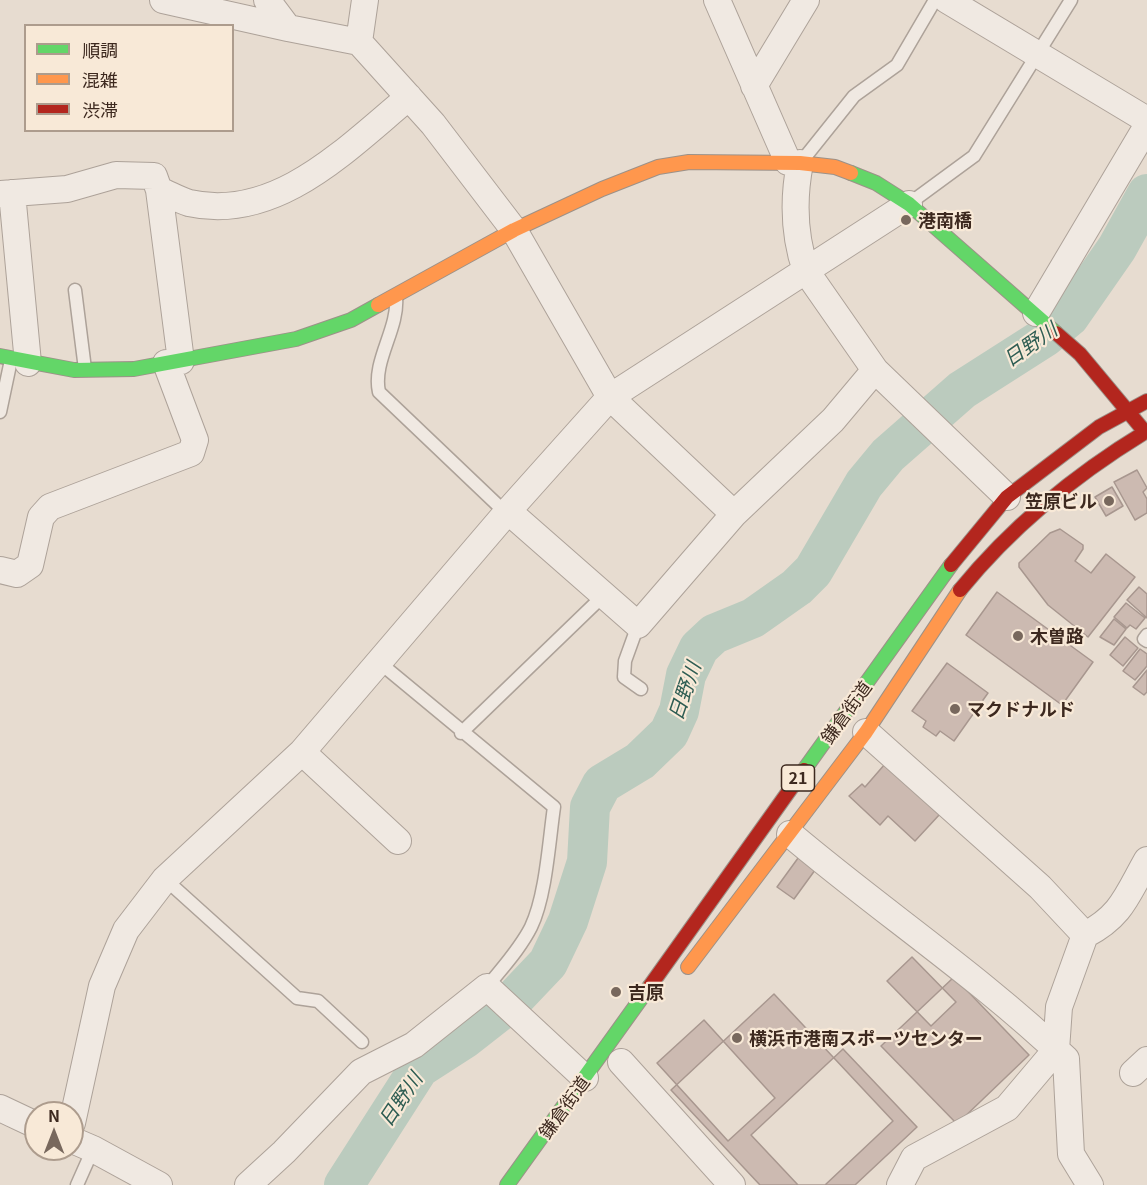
<!DOCTYPE html>
<html>
<head>
<meta charset="utf-8">
<style>
	body { margin:0 }
	#map { position:relative; width:1147px; height:1185px; overflow:hidden; background:#e7dcd0; font-family:Georgia,"Noto Sans JP",serif }
	canvas { display:block }
	.legend { position:absolute; left:24px; top:24px; width:210px; height:108px; box-sizing:border-box; background:#f8e9d7; border:2px solid #ad9c8d; margin:0; padding:8px 10px; list-style:none; font-size:18px; color:#3d291f }
	.legend li { display:flex; align-items:center; gap:12px; height:30px }
	.legend b { width:30px; border:2px solid #ad9c8d }
	.north { position:absolute; left:24px; top:1101px; width:60px; height:60px; box-sizing:border-box; background:#f8e9d7; border:2px solid #ad9c8d; border-radius:50%; rotate:0deg; font-size:16px; font-weight:700; line-height:24px; text-align:center; color:#3d291f }
	.north::after { content:''; display:block; margin:auto; width:21px; height:27px; background:#78685d; clip-path:polygon(50% 0,100% 100%,50% 72%,0 100%) }
</style>
</head>
<body>
<div id="map">
<canvas width="1147" height="1185"></canvas>
<ul class="legend">
<li><b style="height:8px;background:#63d668"></b>順調</li>
<li><b style="height:8px;background:#ff974d"></b>混雑</li>
<li><b style="height:8px;background:#b3261e"></b>渋滞</li>
</ul>
<div class="north">N</div>
</div>
<script>
const c = document.querySelector('canvas').getContext('2d');
c.lineJoin = 'round';
function strokePath(path, color, width, dash) { c.strokeStyle = color; c.lineWidth = width; c.lineCap = dash ? 'butt' : 'round'; c.setLineDash(dash || []); c.stroke(path); }
function paint(path, color) { c.fillStyle = color; c.fill(path, 'evenodd'); }
function drawText(font, color, halo, rows, align = 'center') {
  c.font = font + ' Georgia,"Noto Sans JP",serif'; c.lineWidth = 4.5; c.setLineDash([]); c.textBaseline = 'middle'; c.strokeStyle = halo; c.fillStyle = color; for (const [text, x, y, turn = 0] of rows) {
    c.save(); c.translate(x, y); c.rotate((+turn || 0) * Math.PI / 180); c.textAlign = isNaN(turn) ? turn : align; if (halo) c.strokeText(text, 0, 0); c.fillText(text, 0, 0); c.restore();
  }
}
strokePath(new Path2D(`
	M344 1185 419 1068 464 1039 510 1003 548 963 568 921 587 862 590 807 602 784 640 761 669 733 679 711 686 675 699 648 714 634 753 618 797 587 813 571 864 484 888 455 962 390 1045 337 1069 317 1117 248 1147 194`), '#bbcbbe', 40);
const building = new Path2D(`
	M1137 470 1147 488 1143 492 1147 499V513L1135 520 1114 482Z
	M1112 487 1123 506 1106 516 1095 497Z
	M1060 529 1083 545V549L1075 561 1091 573 1106 554 1135 577 1088 637 1048 605 1019 567V563L1050 533Z
	M1139 587 1147 594V618L1127 600Z
	M997 592 1093 662 1062 705 966 635Z
	M1126 603 1145 618 1136 629 1130 625 1127 628 1114 617Z
	M1114 619 1126 629 1114 645 1100 637Z
	M1125 637 1138 648 1123 666 1110 655Z
	M1140 649 1147 654V666L1135 680 1123 671Z
	M947 663 988 693 954 741 940 731 936 736 923 727 926 721 912 711Z
	M1147 670V692L1144 695 1133 687Z
	M885 764 940 814 915 841 888 816 880 825 849 796 862 784 865 787Z
	M801 854 818 866 794 899 777 887Z
	M912 957 956 1002 931 1026 887 981Z
	M954 977 1029 1055 957 1124 881 1046Z
	M774 994 893 1121 825 1185H760L671 1090Z
	M704 1020 775 1098 728 1141 657 1063Z
	M843 1049 917 1127 855 1185H798L751 1135Z`);
paint(building, '#ccbab1');
strokePath(building, '#a8978f', 1.5);
const lane = new Path2D(`
	M802 161 854 96 897 65 935 0
	M910 203 974 156 1071 0
	M75 290 85 369
	M396 297C399 329 372 361 379 392L506 513
	M0 412 11 360
	M638 625 625 661 624 677 641 689
	M1147 635 1144 639 1147 641
	M380 663 554 807C549 841 546 896 531 927 520 949 502 968 487 987
	M461 733 604 595
	M165 879 297 998 318 1001 362 1042
	M77 1185 93 1149`);
const street = new Path2D(`
	M163 0 288 28
	M267 0 288 28 359 42 433 124 514 230 610 397 734 514
	M717 0 788 162
	M947 0 1147 120
	M359 42 365 0
	M754 86 806 0
	M800 163C793 199 794 236 806 271L875 370 1007 497
	M159 190C169 194 179 200 189 203 277 223 348 147 409 97
	M12 193 28 363
	M0 194 67 189 116 175 154 176 159 190 181 361
	M1036 313 1147 126
	M508 511 638 625 734 514 833 420 875 370
	M0 570 17 574 30 565 41 517 50 507 191 453 195 440 166 363
	M866 732 1040 887 1085 935
	M302 752 398 841
	M790 834C881 911 980 977 1066 1059L1071 1154 1090 1185
	M621 1062 732 1185
	M1133 1073 1147 1060
	M0 1108 36 1125
	M72 1123 102 986 126 930 165 879 302 752 508 511 610 397 909 204
	M72 1140 93 1149 159 1185
	M248 1185 284 1152 361 1072 414 1045 487 987 585 1078
	M900 1185 914 1158 1007 1108 1056 1050 1059 1007 1085 935C1122 916 1127 895 1147 860`);
const fast = new Path2D(`
	M851 173 876 183 909 204 1056 333
	M0 356 74 370 134 369 296 339 351 320 378 305
	M804 770 951 565
	M507 1185 650 986`);
const slow = new Path2D(`
	M378 305 514 230 602 189 658 167 689 162 800 163 835 167 851 173
	M688 967 866 732 960 590`);
const jam = new Path2D(`
	M1056 333 1080 354 1145 432
	M951 565 1007 497 1099 427 1147 401
	M960 590C1013 525 1076 474 1147 431
	M650 986 804 770`);
strokePath(lane, '#ada299', 15);
strokePath(street, '#ada299', 28);
strokePath(fast, '#9c9188', 16);
strokePath(slow, '#9c9188', 16);
strokePath(jam, '#9c9188', 16);
strokePath(lane, '#f0e9e2', 12);
strokePath(street, '#f0e9e2', 26);
strokePath(fast, '#63d668', 14);
strokePath(slow, '#ff974d', 14);
strokePath(jam, '#b3261e', 14);
for (const [x, y, r, color] of [
	[906,220,6,"#78685d"],
	[1109,501,6,"#78685d"],
	[1018,636,6,"#78685d"],
	[955,709,6,"#78685d"],
	[616,992,6,"#78685d"],
	[737,1038,6,"#78685d"]
]) { const dot = new Path2D(); dot.arc(x, y, r, 0, 2 * Math.PI); c.fillStyle = color; c.fill(dot); strokePath(dot, '#f8e9d7', 2); }
for (const [x, y, w] of [
	[798,778,33]
]) { const box = new Path2D(); box.roundRect(x - w / 2, y - 13, w, 26, 4.5); c.fillStyle = '#f8e9d7'; c.fill(box); strokePath(box, '#3d291f', 1.5); }
drawText('bold 16px', '#3d291f', null, [
	["21",798,778]
]);
drawText('bold 18px', '#3d291f', '#f8e9d7', [
	["港南橋",918,220],
	["笠原ビル",1097,501,"right"],
	["木曽路",1030,636],
	["マクドナルド",967,709],
	["吉原",628,992],
	["横浜市港南スポーツセンター",749,1038]
], 'left');
drawText('18px', '#3d291f', '#f8e9d7', [
	["鎌倉街道",846,712,-54],
	["鎌倉街道",564,1107,-54]
]);
drawText('italic 20px', '#2e5d53', '#f8e9d7', [
	["日野川",1030,344,-35],
	["日野川",684,691,-71],
	["日野川",400,1099,-56]
]);
</script>
</body>
</html>
